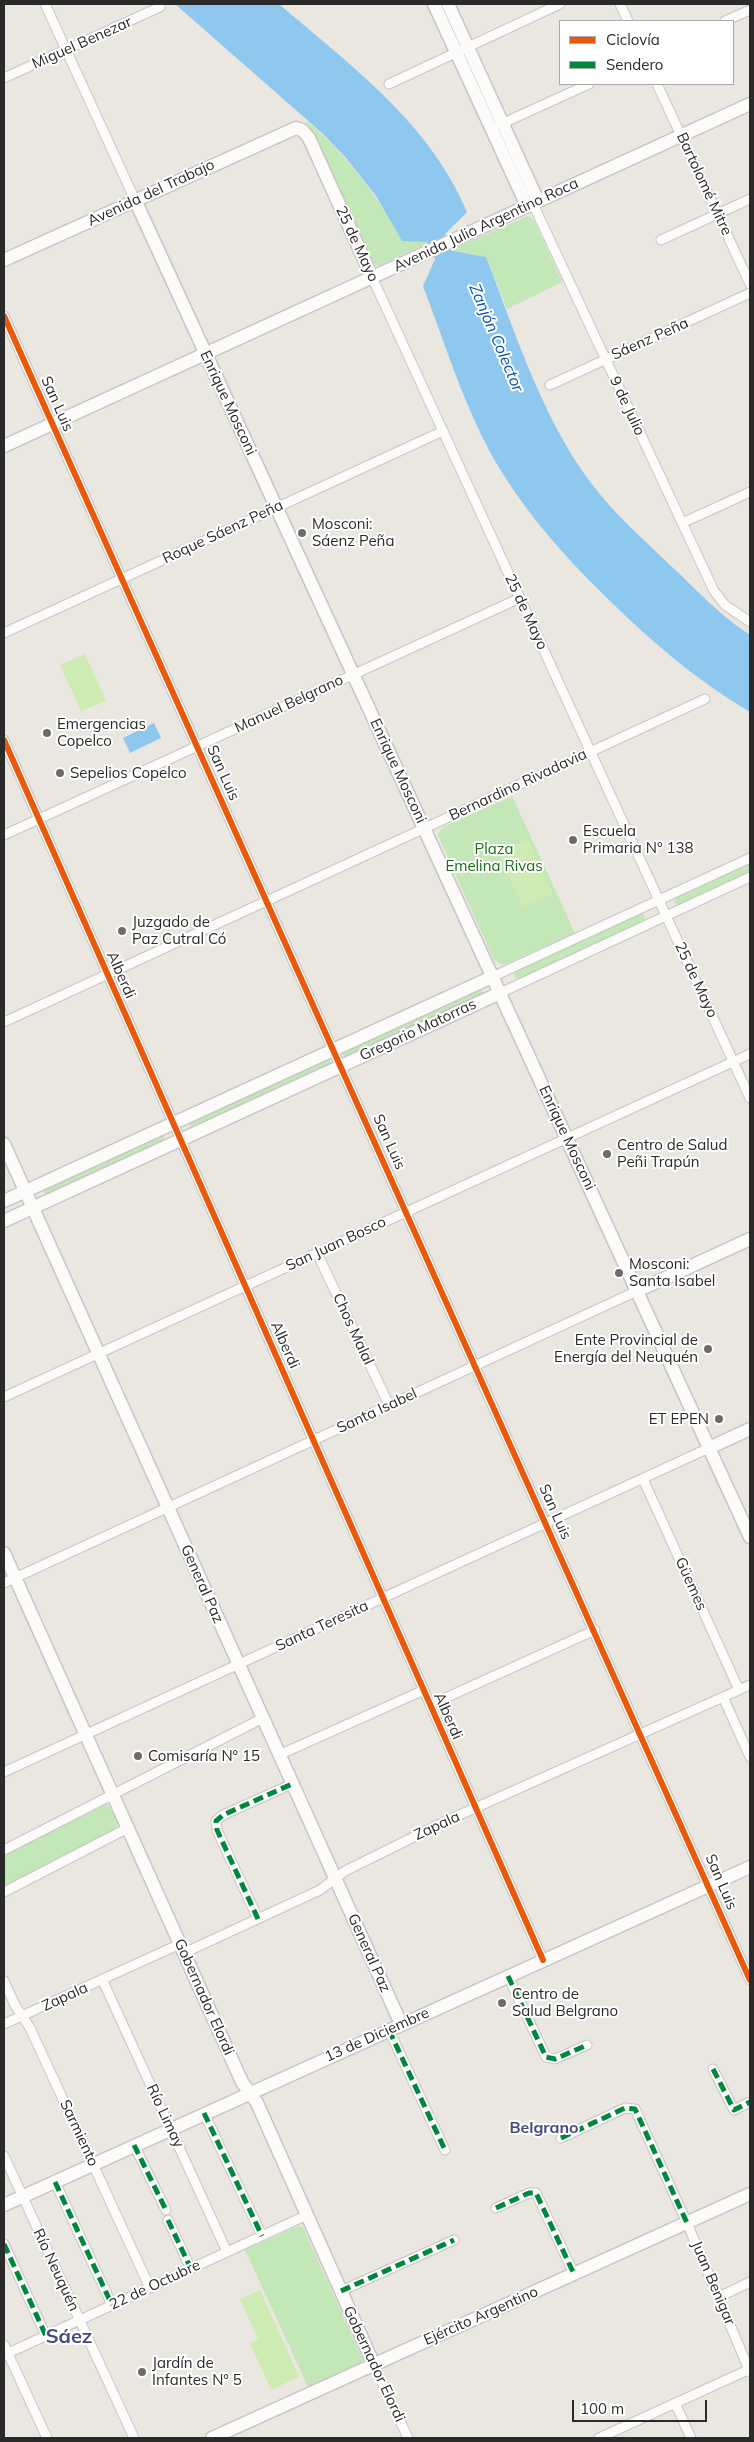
<!DOCTYPE html>
<html>
<head>
<meta charset="utf-8">
<style>
	body { margin:0 }
	#map { position:relative; width:754px; height:2442px; overflow:hidden; background:#e9e7e0; font-family:Mulish,sans-serif }
	canvas { display:block }
	.frame { position:absolute; inset:0; border:5px solid #2a2a2a; pointer-events:none }
	.legend { position:absolute; left:559px; top:20px; width:175px; height:65px; box-sizing:border-box; background:#fff; border:1px solid #aaa; margin:0; padding:6px 9px; list-style:none; font-size:15px; color:#2a2a2a }
	.legend li { display:flex; align-items:center; gap:10px; height:25px }
	.legend b { width:25px; border:1px solid #aaa }
	.scale { position:absolute; left:572px; top:2400px; width:135px; height:22px; box-sizing:border-box; border:2px solid #2a2a2a; border-top:0; padding-left:6px; font-size:15px; line-height:18px; white-space:nowrap; color:#2a2a2a; -webkit-text-stroke:4px #fff; paint-order:stroke }
</style>
</head>
<body>
<div id="map">
<canvas width="754" height="2442"></canvas>
<div class="frame"></div>
<ul class="legend">
<li><b style="height:6px;background:#e8590c"></b>Ciclovía</li>
<li><b style="height:6px;background:#00873e"></b>Sendero</li>
</ul>
<div class="scale">100 m</div>
</div>
<script>
const c = document.querySelector('canvas').getContext('2d');
c.lineJoin = 'round';
function paint(path, color) { c.fillStyle = color; c.fill(path, 'evenodd'); }
function strokePath(path, color, width, dash) { c.strokeStyle = color; c.lineWidth = width; c.lineCap = dash ? 'butt' : 'round'; c.setLineDash(dash || []); c.stroke(path); }
function drawText(font, color, halo, rows, align = 'center') {
  c.font = font + ' Mulish,sans-serif'; c.lineWidth = 4; c.setLineDash([]); c.textBaseline = 'middle'; c.strokeStyle = halo; c.fillStyle = color; for (const [text, x, y, turn = 0] of rows) {
    c.save(); c.translate(x, y); c.rotate((+turn || 0) * Math.PI / 180); c.textAlign = isNaN(turn) ? turn : align; if (halo) c.strokeText(text, 0, 0); c.fillText(text, 0, 0); c.restore();
  }
}
paint(new Path2D(`
	M364 100 428 243 378 266 372 261 306 120C347 155 376 194 402 240L426 241Z
	M528 216 534 220 562 282 507 309 486 257 454 252 472 266 479 277C498 319 508 365 527 408 555 472 601 522 651 569 684 601 711 627 750 651V696C704 669 674 641 635 604 613 582 589 560 569 536 525 483 495 423 469 359 455 326 442 294 435 259L452 251V249Z
	M512 796 575 933 503 965 494 960 438 835 443 827Z
	M750 862V873L680 906 674 902 676 897Z
	M641 913 646 917 643 923 521 979 515 978 514 974 517 970Z
	M481 988 483 995 347 1058 343 1055V1050Z
	M329 1058 331 1065 194 1128 189 1125V1122Z
	M162 1134 164 1137V1142L48 1195 44 1193 43 1189Z
	M107 1804 118 1822 116 1830 4 1888V1855Z
	M298 2226 303 2227 305 2232 363 2360 359 2365 309 2389 245 2250Z`), '#c3e7b7');
paint(new Path2D(`
	M85 654 106 701 81 711 60 665Z
	M528 839 553 894 523 907 498 853Z
	M260 2290 299 2377 271 2390 250 2343 258 2339 240 2299Z`), '#ceebb4');
paint(new Path2D(`
	M175 4H279C350 65 430 123 467 212L445 234 453 251 486 257C516 334 541 416 591 483 614 514 643 539 670 565 696 589 720 616 750 635V712C697 681 652 642 608 599 562 554 521 508 490 452 462 400 444 341 423 286L435 259 427 242 402 241 376 196 346 158 322 133Z
	M154 723 161 738 130 753 123 738Z`), '#8fc8ef');
const street = new Path2D(`
	M45 4 135 200
	M620 4 628 21
	M725 21 750 10
	M4 78 160 7
	M389 84 560 4
	M657 84 750 284
	M499 125 589 84
	M533 204 714 591 725 605 750 622
	M661 240 750 199
	M372 277 750 1098
	M4 316 750 1980
	M550 385 750 293
	M682 523 750 492
	M4 633 443 431
	M4 740 543 1960
	M4 835 520 598
	M492 977 750 858
	M500 993 750 877
	M4 1022 705 699
	M317 1253 389 1405
	M4 1397 750 1054
	M643 1479 739 1690
	M4 1583 637 1291
	M723 1697 750 1757
	M430 1705 595 1630
	M279 1755 424 1690
	M4 1772 709 1448
	M4 1850 263 1718
	M4 1892 128 1828
	M258 1919 217 1830 216 1821 223 1815 292 1784
	M184 1953 320 1890 345 1871 446 1821 750 1685
	M508 1976 546 2057 555 2059 587 2045
	M102 1979 227 2252
	M4 1981 15 2005 30 2028 150 2288
	M4 2024 180 1944
	M389 2030 445 2150
	M713 2069 734 2110 750 2102
	M204 2113 262 2236
	M561 2138 625 2108 635 2109 687 2223 750 2372
	M134 2145 166 2210
	M4 2156 134 2438
	M55 2182 112 2305
	M496 2208 529 2193H536L574 2274
	M168 2220 191 2269
	M4 2244 46 2336
	M341 2291 454 2240
	M719 2297 750 2282
	M4 2345 47 2438
	M4 2355 307 2215
	M374 2365 408 2438
	M675 2403 691 2438
	M599 2438 750 2369`);
const secondary = new Path2D(`
	M434 4 527 206
	M448 4 538 201
	M135 200 750 1537
	M4 260 296 128 302 130 309 138 372 277
	M4 446 750 104
	M4 1144 401 2024
	M4 1201 492 977
	M4 1221 500 993
	M637 1291 750 1239
	M709 1448 750 1429
	M4 1553 242 2082 257 2103 374 2365
	M4 2205 750 1867
	M212 2438 750 2194`);
strokePath(street, '#c6c5c6', 11);
strokePath(secondary, '#c6c5c6', 15);
strokePath(street, '#fcfbfa', 9);
strokePath(secondary, '#fcfbfa', 12);
strokePath(new Path2D(`
	M258 1919 217 1830 216 1821 223 1815 292 1784
	M508 1976 546 2057 555 2059 587 2045
	M389 2030 445 2150
	M713 2069 734 2110 750 2102
	M204 2113 262 2236
	M561 2138 625 2108 635 2109 687 2223
	M134 2145 166 2210
	M55 2182 112 2305
	M496 2208 529 2193H536L574 2274
	M168 2220 191 2269
	M4 2244 46 2336
	M341 2291 454 2240`), '#00873e', 5, [10, 5]);
strokePath(new Path2D(`
	M4 316 750 1980
	M4 740 543 1960`), '#e8590c', 6);
for (const [x, y, r, color] of [
	[302,533,5,"#6d6c6a"],
	[47,733,5,"#6d6c6a"],
	[60,773,5,"#6d6c6a"],
	[573,840,5,"#6d6c6a"],
	[122,931,5,"#6d6c6a"],
	[607,1154,5,"#6d6c6a"],
	[619,1273,5,"#6d6c6a"],
	[708,1349,5,"#6d6c6a"],
	[719,1419,5,"#6d6c6a"],
	[138,1756,5,"#6d6c6a"],
	[502,2003,5,"#6d6c6a"],
	[142,2372,5,"#6d6c6a"]
]) { const dot = new Path2D(); dot.arc(x, y, r, 0, 2 * Math.PI); c.fillStyle = color; c.fill(dot); strokePath(dot, '#fff', 2); }
drawText('15px', '#2a2a2a', '#fff', [
	["Miguel Benezar",82,43,-24],
	["Bartolomé Mitre",704,184,65],
	["Avenida del Trabajo",151,193,-25],
	["Avenida Julio Argentino Roca",486,225,-25],
	["25 de Mayo",357,244,65],
	["Sáenz Peña",650,339,-24],
	["Enrique Mosconi",228,403,65],
	["San Luis",57,404,66],
	["9 de Julio",627,406,65],
	["Roque Sáenz Peña",223,532,-25],
	["25 de Mayo",526,612,65],
	["Manuel Belgrano",289,704,-25],
	["Enrique Mosconi",398,771,65],
	["San Luis",223,773,66],
	["Bernardino Rivadavia",518,785,-25],
	["Alberdi",121,975,66],
	["25 de Mayo",696,980,65],
	["Gregorio Matorras",418,1030,-25],
	["Enrique Mosconi",567,1138,65],
	["San Luis",389,1142,66],
	["San Juan Bosco",336,1244,-25],
	["Chos Malal",353,1329,65],
	["Alberdi",285,1345,66],
	["Santa Isabel",377,1411,-25],
	["San Luis",555,1512,66],
	["General Paz",202,1584,66],
	["Güemes",691,1584,66],
	["Santa Teresita",322,1626,-25],
	["Alberdi",448,1716,66],
	["Zapala",437,1826,-25],
	["San Luis",721,1882,67],
	["General Paz",369,1953,66],
	["Zapala",65,1997,-25],
	["Gobernador Elordi",204,1997,66],
	["13 de Diciembre",377,2035,-24],
	["Río Limay",165,2116,65],
	["Sarmiento",79,2133,65],
	["Río Neuquén",56,2270,65],
	["Juan Benigar",713,2283,67],
	["22 de Octubre",155,2285,-25],
	["Ejército Argentino",481,2316,-24],
	["Gobernador Elordi",374,2364,65]
]);
drawText('15px', '#2a2a2a', '#fff', [
	["Mosconi:",312,524],
	["Sáenz Peña",312,541],
	["Emergencias",57,724],
	["Copelco",57,741],
	["Sepelios Copelco",70,773],
	["Escuela",583,831],
	["Primaria N° 138",583,848],
	["Juzgado de",132,922],
	["Paz Cutral Có",132,939],
	["Centro de Salud",617,1145],
	["Peñi Trapún",617,1162],
	["Mosconi:",629,1264],
	["Santa Isabel",629,1281],
	["Ente Provincial de",698,1340,"right"],
	["Energía del Neuquén",698,1357,"right"],
	["ET EPEN",709,1419,"right"],
	["Comisaría N° 15",148,1756],
	["Centro de",512,1994],
	["Salud Belgrano",512,2011],
	["Jardín de",152,2363],
	["Infantes N° 5",152,2380]
], 'left');
drawText('15px', '#1b6c16', '#fff', [
	["Plaza",494,849],
	["Emelina Rivas",494,866]
]);
drawText('italic 16px', '#0655a3', '#fff', [
	["Zanjón Colector",496,338,67]
]);
drawText('bold 16px', '#484a7e', '#fff', [
	["Belgrano",544,2128]
]);
drawText('bold 20px', '#484a7e', '#fff', [
	["Sáez",69,2337]
]);
</script>
</body>
</html>
